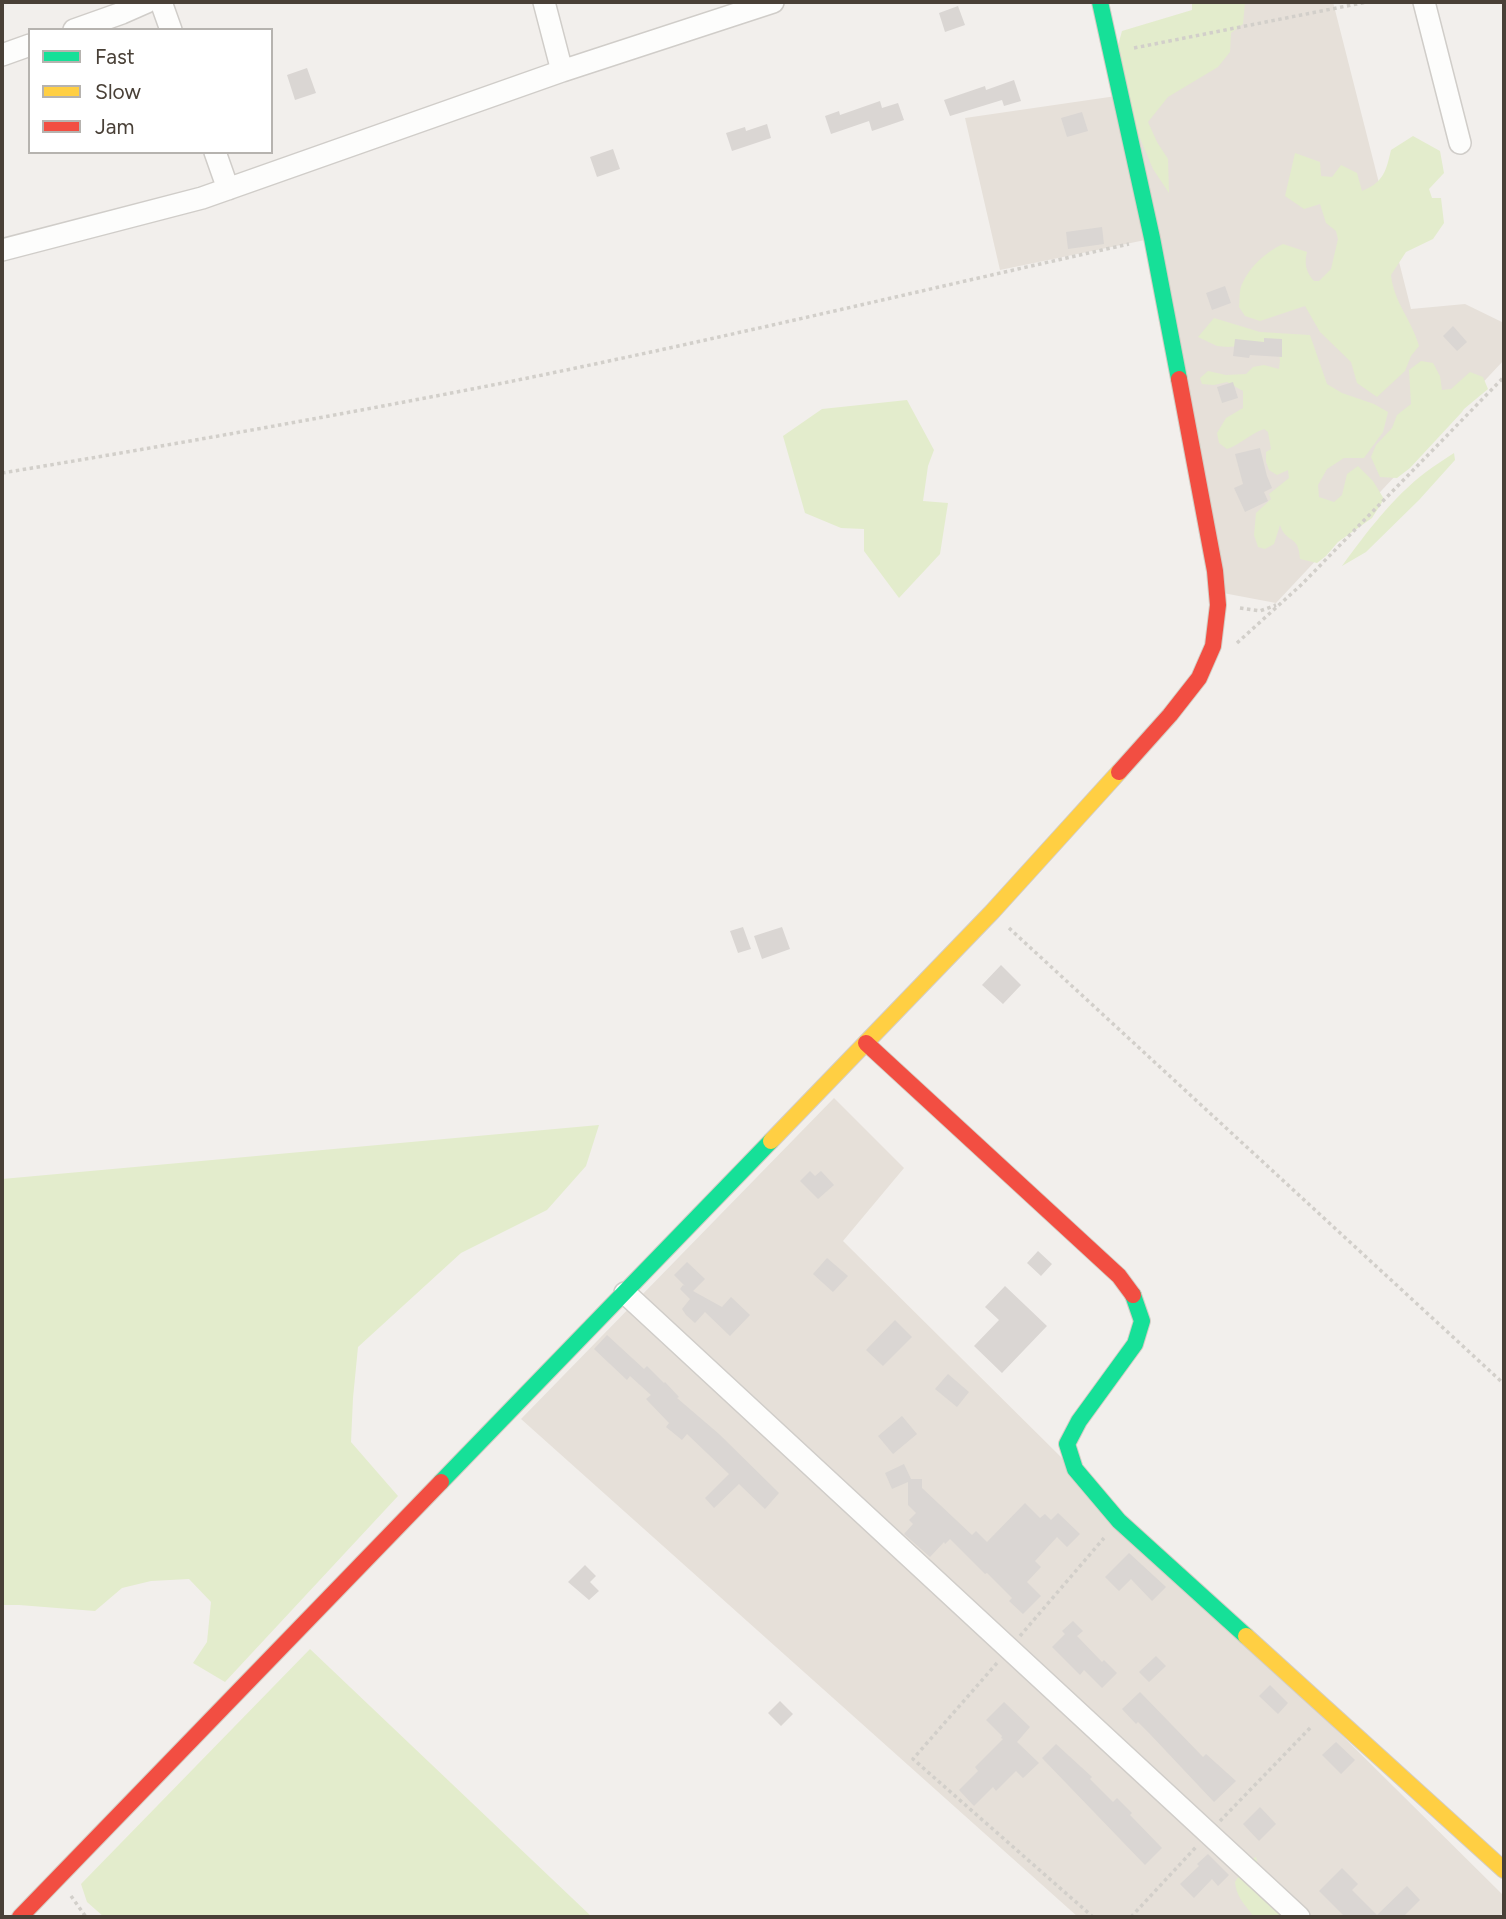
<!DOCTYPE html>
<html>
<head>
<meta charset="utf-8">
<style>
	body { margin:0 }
	#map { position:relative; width:1506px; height:1919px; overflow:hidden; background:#f2efec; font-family:Figtree,sans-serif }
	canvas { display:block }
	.frame { position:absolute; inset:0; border:4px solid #494037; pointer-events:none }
	.legend { position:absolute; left:28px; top:28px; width:245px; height:126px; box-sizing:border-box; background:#fff; border:2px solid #b6b3af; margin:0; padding:9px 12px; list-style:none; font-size:21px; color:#494037 }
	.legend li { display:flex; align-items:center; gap:14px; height:35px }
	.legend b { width:35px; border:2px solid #b6b3af }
</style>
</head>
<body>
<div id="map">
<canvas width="1506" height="1919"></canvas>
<div class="frame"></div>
<ul class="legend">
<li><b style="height:9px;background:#16e098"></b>Fast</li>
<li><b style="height:9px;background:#ffcf43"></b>Slow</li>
<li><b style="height:9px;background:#f24e42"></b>Jam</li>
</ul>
</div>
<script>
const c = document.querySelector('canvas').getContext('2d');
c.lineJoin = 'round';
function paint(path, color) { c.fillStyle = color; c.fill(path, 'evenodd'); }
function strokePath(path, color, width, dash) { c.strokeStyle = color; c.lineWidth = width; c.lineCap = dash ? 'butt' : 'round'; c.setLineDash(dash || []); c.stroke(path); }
paint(new Path2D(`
	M1253 2H1333L1411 309 1465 304 1504 323V360L1276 603 1223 593 1150 239 1000 270 965 118 1185 86 1228 8Z
	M834 1098 904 1168 843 1241 1504 1896V1911L1498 1917H1078L521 1419Z`), '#e6e0d9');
paint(new Path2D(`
	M1192 2H1245L1243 24 1231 33 1230 52 1218 67 1168 97 1148 122 1157 142 1168 159 1169 193 1153 169 1137 131 1117 49 1122 31 1192 10Z
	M1413 136 1440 151 1444 173 1429 189 1432 198H1441L1444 223 1433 239 1406 252 1391 275C1394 303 1412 320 1419 346L1411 356 1405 371 1377 397 1357 383 1351 362 1320 332 1305 306 1260 321 1245 316 1239 307C1240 300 1239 290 1242 284 1250 266 1266 252 1283 244L1307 252C1304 264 1306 272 1314 281H1319L1331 269 1338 239 1336 231 1326 223 1320 204 1304 209 1285 196 1295 153 1320 162 1321 176 1332 177 1341 165 1357 173 1362 191C1384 182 1386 171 1391 150Z
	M1214 318 1260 332 1310 335 1327 384 1342 393 1374 404 1388 412 1383 432 1364 458H1344L1327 469 1318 485 1319 497 1334 502 1342 495 1347 474 1358 466 1373 481 1384 499 1372 518 1338 542 1326 556 1317 563 1300 559C1299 534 1286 544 1280 525L1274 544 1265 549 1258 547 1254 535 1256 513 1271 499 1269 494 1289 478 1288 470 1277 475 1269 470 1266 462V452L1271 449 1268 432 1264 429C1250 434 1241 444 1227 449L1219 443 1217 433 1226 418 1243 408V391L1227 382 1214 385 1202 384 1200 378 1208 371 1226 375 1246 374 1253 367 1264 365 1279 369 1280 360 1278 349 1261 344 1228 347 1217 346 1198 337Z
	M1421 361 1433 363 1440 376 1442 390 1451 389 1470 372 1483 377 1488 389 1464 409 1462 412 1410 468 1397 478 1380 477 1371 457 1376 445 1392 428 1397 415 1411 404 1409 370Z
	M907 400 934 450 928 466 923 501 948 503 940 554 899 598 864 551V529L841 528 805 513 783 436 822 409Z
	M1454 453 1455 460 1419 500 1366 552 1342 566C1366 533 1393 497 1426 472 1435 465 1445 459 1454 453Z
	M599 1125 586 1166 547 1210 461 1253 358 1347 353 1398 351 1442 398 1496 225 1682 193 1663 207 1642 211 1602 189 1579 151 1581 122 1588 95 1611 19 1605H2V1179Z
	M310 1649 592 1917H104L87 1902 81 1884Z
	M1256 1857 1257 1861 1256 1868 1264 1874 1268 1873 1274 1879 1294 1917H1254C1245 1904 1237 1899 1235 1882L1249 1860Z`), '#e3eccc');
paint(new Path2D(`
	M958 6 965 25 945 32 939 13Z
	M307 68 316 93 295 100 287 75Z
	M1014 80 1021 101 1004 106 1002 100 950 116 944 100 985 86 986 90Z
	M880 101 882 108 898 103 904 120 872 131 869 121 831 134 825 116 839 111 840 115Z
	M1082 112 1088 131 1067 137 1061 118Z
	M767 124 771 138 732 151 726 133 745 127 746 131Z
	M613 149 620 169 597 177 590 157Z
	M1102 227 1104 244 1068 249 1066 232Z
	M1225 286 1231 303 1212 310 1206 293Z
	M1453 326 1467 342 1457 351 1443 336Z
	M1264 338 1282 339V357L1250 355 1249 358 1233 356 1235 339 1264 342Z
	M1233 382 1238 398 1222 403 1217 387Z
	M1260 448 1267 476 1272 488 1264 492 1268 501 1245 512 1234 488 1243 484 1235 454Z
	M743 927 751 949 738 953 730 931Z
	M782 927 790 949 762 959 754 936Z
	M1001 965 1021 985 1003 1004 982 985Z
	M810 1171 815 1176 821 1171 834 1185 818 1199 800 1181Z
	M1038 1251 1052 1264 1041 1276 1027 1263Z
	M827 1258 848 1276 833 1292 813 1274Z
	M687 1262 705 1279 693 1291 722 1307 731 1297 750 1315 730 1336 705 1312 695 1323 686 1315 682 1309 690 1299 680 1289 683 1285 685 1286 674 1275Z
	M1005 1286 1047 1326 1002 1373 974 1346 999 1320 985 1307Z
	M895 1320 912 1337 883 1366 866 1350Z
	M607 1335 644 1369 647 1366 664 1383 665 1382 679 1397 677 1398 719 1434 779 1493 765 1509 739 1484 714 1508 705 1498 729 1474 687 1434 682 1440 666 1427 669 1423 646 1399 651 1395 630 1376 627 1380 594 1349Z
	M948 1374 969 1392 957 1407 935 1389Z
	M902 1416 917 1434 893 1454 878 1436Z
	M904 1464 911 1479H922V1488L972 1535 976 1531 987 1542 1025 1503 1040 1518 1045 1514 1051 1520 1058 1513 1080 1534 1067 1547 1057 1537 1035 1561 1041 1567 1027 1582 1041 1596 1023 1614 1009 1601 1012 1598 987 1573 985 1574 950 1539 945 1544 944 1542 930 1557 904 1534 913 1524 909 1520 916 1513 908 1505V1482L892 1489 885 1473Z
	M1129 1553 1166 1587 1152 1601 1131 1579 1119 1591 1105 1577Z
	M585 1565 596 1576 590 1582 599 1591 589 1600 568 1582Z
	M1073 1621 1083 1631 1077 1636 1102 1662 1104 1660 1117 1673 1102 1688 1084 1670 1080 1675 1052 1647 1065 1634 1062 1631Z
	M1156 1656 1166 1666 1149 1682 1139 1672Z
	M1270 1685 1288 1703 1278 1714 1259 1696Z
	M1140 1692 1203 1757 1206 1754 1236 1781 1214 1802 1149 1733 1138 1722 1136 1724 1122 1709Z
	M780 1701 793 1714 781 1726 768 1713Z
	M1004 1702 1030 1727 1017 1742 1039 1763 1023 1778 1016 1771 996 1791 993 1787 974 1806 959 1790 978 1771 975 1767 1003 1739 1001 1738 1002 1736 986 1720Z
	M1336 1742 1355 1760 1341 1774 1322 1755Z
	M1056 1744 1092 1777 1090 1779 1113 1802 1117 1798 1132 1813 1130 1815 1162 1848 1145 1865 1042 1758Z
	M1260 1807 1276 1824 1259 1841 1243 1824Z
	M1208 1854 1229 1875 1218 1886 1212 1879 1194 1898 1180 1884 1199 1866 1197 1864Z
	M1342 1868 1358 1884 1352 1890 1377 1915 1407 1886 1420 1900 1403 1917H1345L1319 1891Z`), '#dad6d3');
const street = new Path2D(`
	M161 2 171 30
	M544 2 562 71
	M1424 2 1460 143
	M74 30 122 13 147 2
	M2 55 30 45
	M215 152 228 189
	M2 250 202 198 562 71 773 2
	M625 1293 1299 1917`);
const fast = new Path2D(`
	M1100 2 1152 238 1179 379
	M1133 1295 1142 1321 1135 1344 1079 1421 1067 1444 1075 1469 1119 1521 1246 1636
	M441 1482 771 1141`);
const slow = new Path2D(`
	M771 1141 992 912 1119 772
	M1246 1636 1504 1870`);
const jam = new Path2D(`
	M1119 772 1170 715 1199 678 1213 646 1218 605 1215 571 1179 379
	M866 1043 1119 1276 1133 1295
	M20 1917 441 1482`);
strokePath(street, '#d0cdc9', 24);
strokePath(fast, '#d3cdc4', 18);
strokePath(slow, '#d3cdc4', 18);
strokePath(jam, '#d3cdc4', 18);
strokePath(new Path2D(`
	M1134 48 1367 2
	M2 473C171 445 340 415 508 382 716 340 922 290 1129 244
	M1240 608 1260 611 1276 605
	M1237 643 1301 585 1504 377
	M1009 928 1504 1384
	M1020 1636 1104 1538
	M997 1663 913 1759 1093 1917
	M1220 1821 1312 1726
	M71 1896 86 1917
	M1131 1917 1196 1847`), '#d2cfca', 3.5, [3.5, 3.5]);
strokePath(street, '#fdfdfc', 21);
strokePath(fast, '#16e098', 16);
strokePath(slow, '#ffcf43', 16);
strokePath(jam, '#f24e42', 16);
</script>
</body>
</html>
